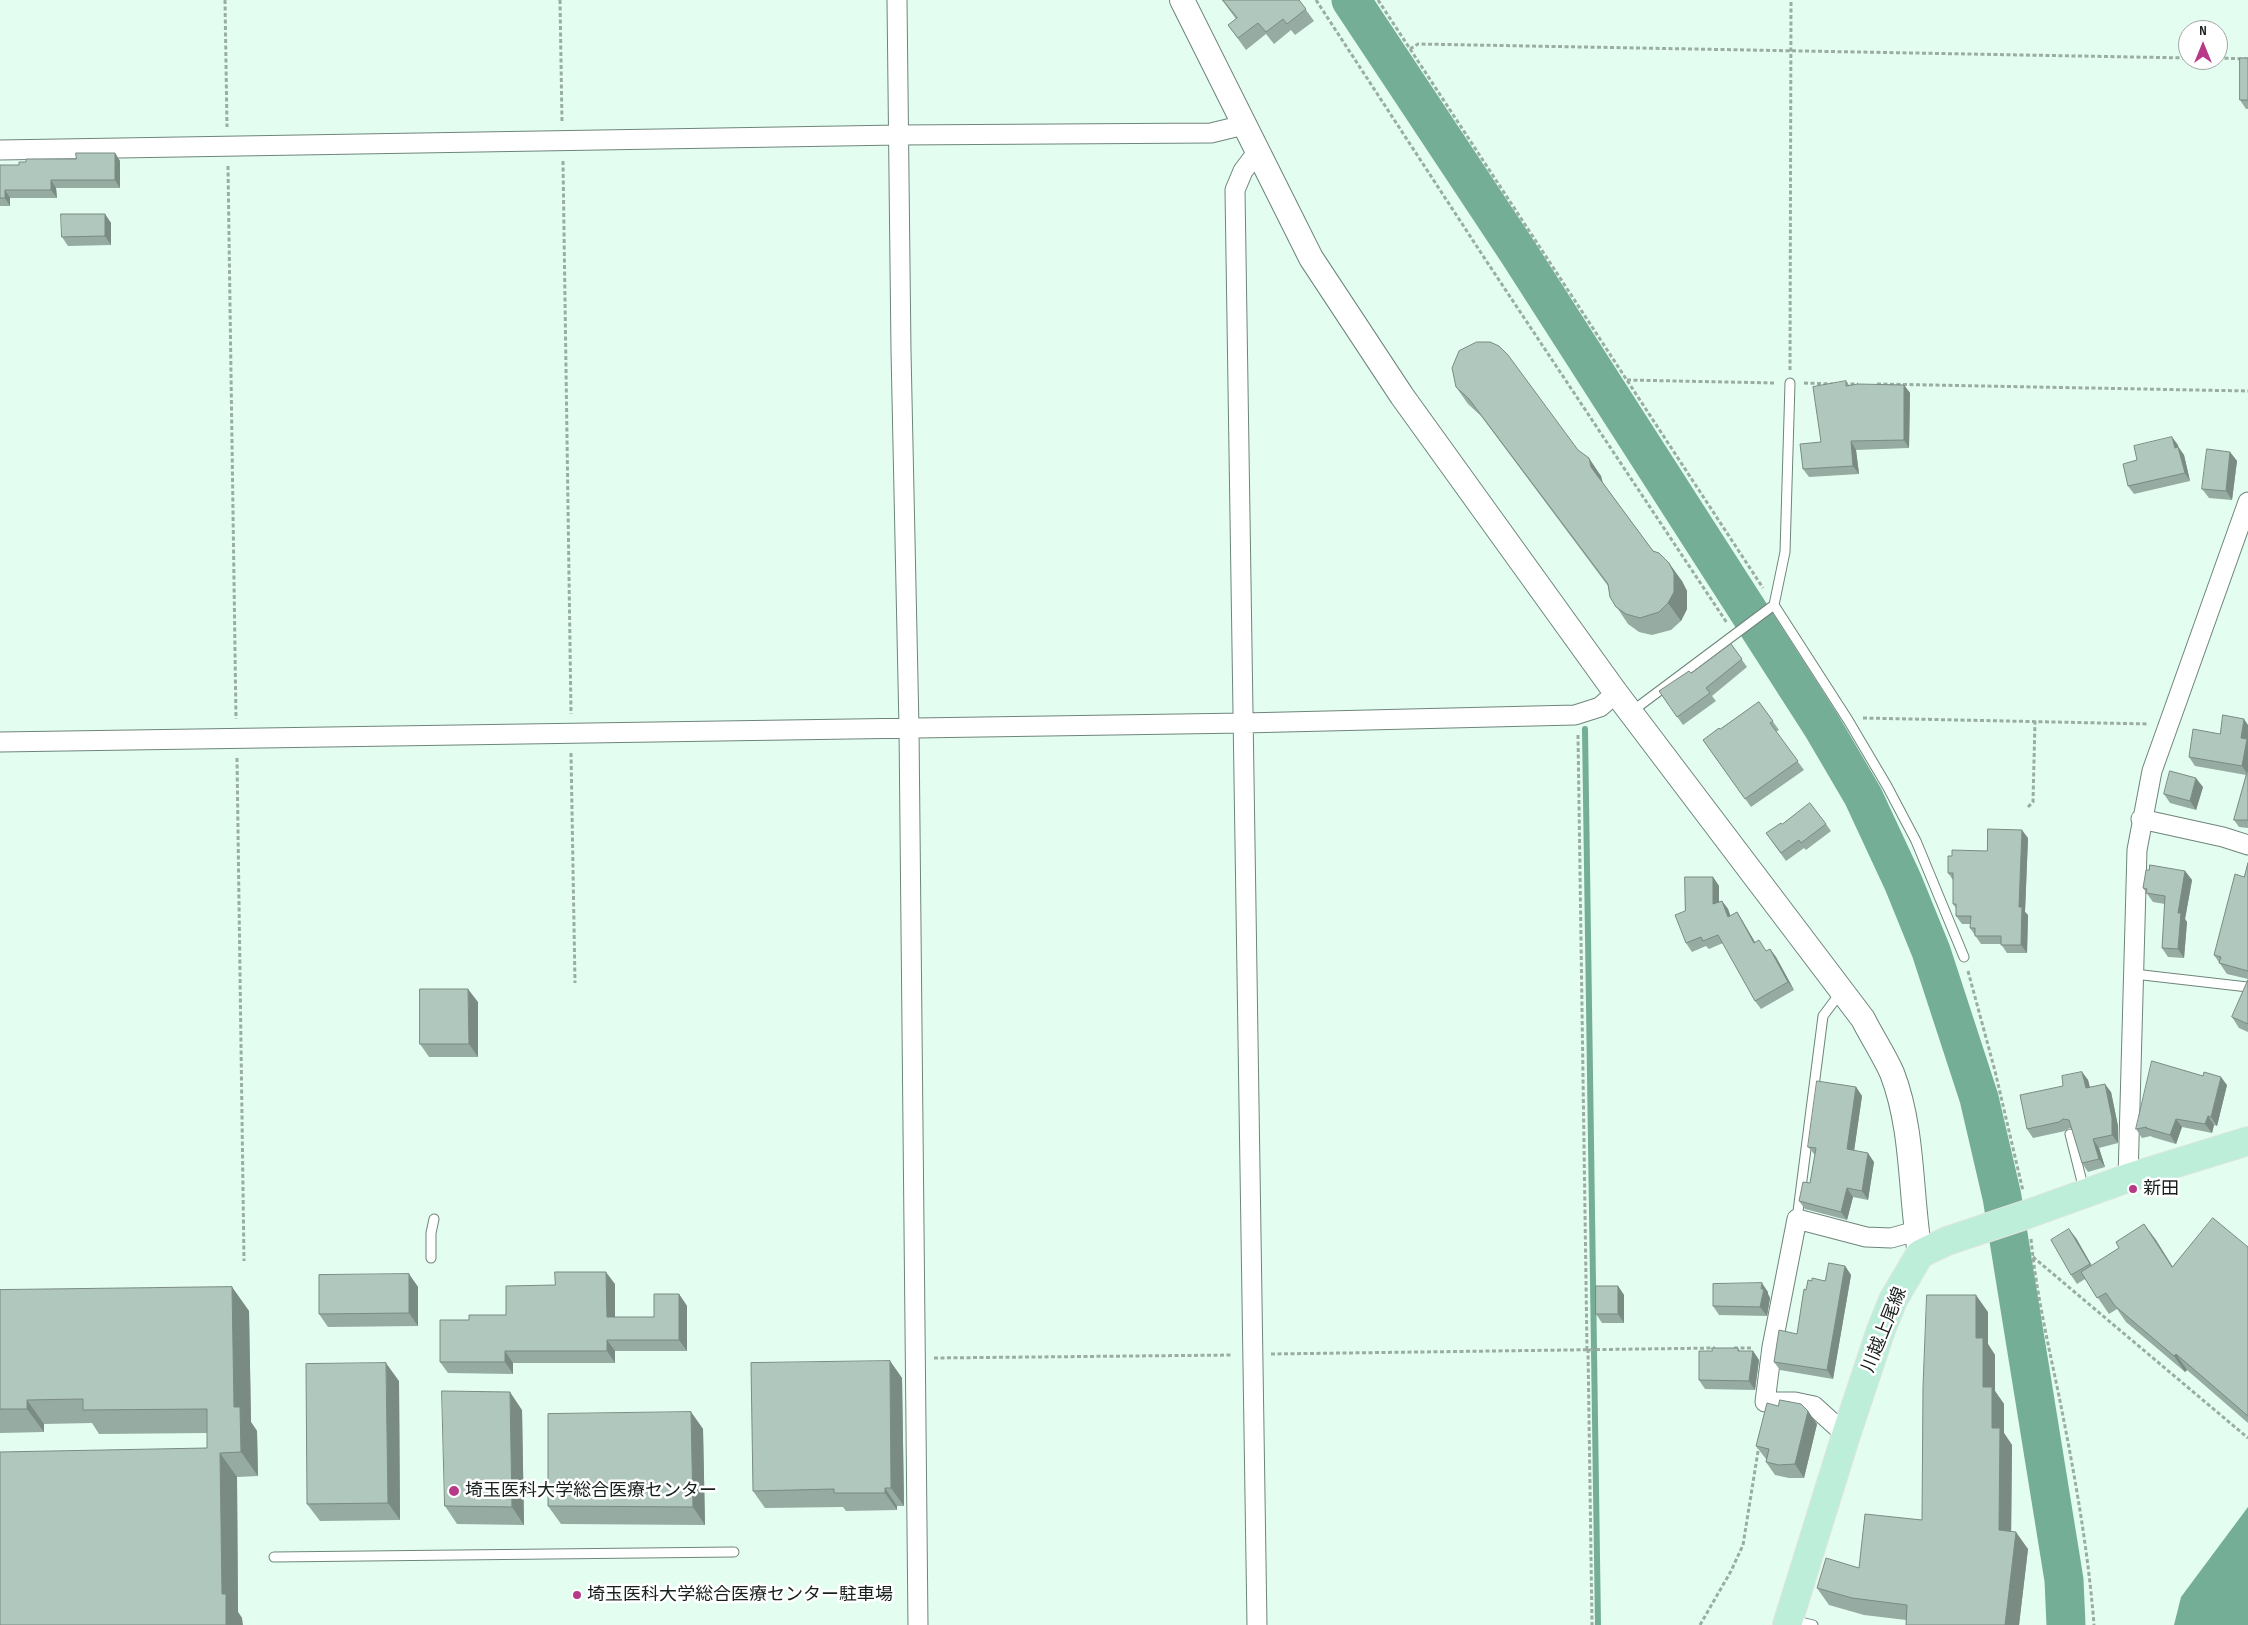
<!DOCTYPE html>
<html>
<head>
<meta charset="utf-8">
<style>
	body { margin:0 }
	#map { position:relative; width:2248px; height:1625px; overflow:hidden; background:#e4fdf1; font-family:"Sofia Sans Condensed",sans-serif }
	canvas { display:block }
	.north { position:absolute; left:2178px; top:20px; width:50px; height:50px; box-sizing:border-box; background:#fff; border:1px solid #a2a6a4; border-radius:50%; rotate:0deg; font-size:14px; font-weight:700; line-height:20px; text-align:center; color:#17201c }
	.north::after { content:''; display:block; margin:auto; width:18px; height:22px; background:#b73a88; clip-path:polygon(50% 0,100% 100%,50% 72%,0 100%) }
</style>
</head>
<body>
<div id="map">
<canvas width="2248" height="1625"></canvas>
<div class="north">N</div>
</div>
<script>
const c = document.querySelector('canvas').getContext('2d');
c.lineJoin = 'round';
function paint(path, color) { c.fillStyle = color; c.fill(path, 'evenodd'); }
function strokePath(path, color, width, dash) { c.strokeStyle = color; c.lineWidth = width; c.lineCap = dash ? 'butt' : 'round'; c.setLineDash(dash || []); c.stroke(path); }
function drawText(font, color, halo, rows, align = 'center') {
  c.font = font + ' "Sofia Sans Condensed","Noto Sans JP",sans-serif'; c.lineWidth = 5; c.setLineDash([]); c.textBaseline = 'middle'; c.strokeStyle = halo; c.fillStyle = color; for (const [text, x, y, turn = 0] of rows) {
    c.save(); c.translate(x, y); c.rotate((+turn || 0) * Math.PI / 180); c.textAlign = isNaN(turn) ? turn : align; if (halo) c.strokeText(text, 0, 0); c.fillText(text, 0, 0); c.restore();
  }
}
paint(new Path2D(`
	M2248 1507V1625H2174L2181 1597Z`), '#75ae96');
strokePath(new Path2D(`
	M1585 729 1598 1625`), '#75ae96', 6);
strokePath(new Path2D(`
	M1351 0 1518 252 1822 726 1863 796 1903 882 1931 951 1979 1098 2002 1197 2064 1580 2066 1625`), '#75ae96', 39);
const service = new Path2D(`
	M1774 605 1848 720 1887 786 1916 841 1964 957
	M1631 712 1774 605 1785 552 1790 383
	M2134 974 2248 987
	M2070 1134 2084 1190
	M1797 1219 1823 1016 1841 992
	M431 1258V1233L434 1219
	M274 1557 734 1552
	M1792 1620 1813 1625`);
const minor = new Path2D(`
	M897 0 901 351 909 728 918 1625
	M0 150 899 135 1211 133 1244 125
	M0 742 1244 723 1575 715 1600 707 1616 693
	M2141 819 2223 837 2248 845
	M2128 1178 2137 850 2152 771 2248 502
	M1846 1435 1814 1406 1795 1402H1765L1772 1347 1797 1219 1866 1237 1891 1238 1916 1231
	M1257 1625 1235 190 1243 171 1258 151`);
const tertiary = new Path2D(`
	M1182 0 1311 258 1402 396 1616 693 1863 1019C1872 1037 1884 1055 1892 1073 1914 1130 1910 1195 1920 1254`);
const primary = new Path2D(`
	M1787 1625 1846 1435 1881 1330 1893 1300 1920 1254 1947 1241 2028 1214 2128 1178 2248 1141`);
strokePath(service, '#6e857a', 11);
strokePath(minor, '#6e857a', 21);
strokePath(tertiary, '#6e857a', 26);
strokePath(primary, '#e3e4e4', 30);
strokePath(new Path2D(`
	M225 0 227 127
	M560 0 562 122
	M1316 0 1487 262 1727 623
	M1378 0 1763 588
	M1410 49 1418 44 2188 58
	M2218 58 2248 59
	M563 161 571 714
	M228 166 236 719
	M1790 370 1791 0
	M1627 380 1776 383
	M1804 383 1833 384
	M1844 384H1858
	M1877 384 2248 391
	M1863 718 2149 724
	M1578 735 1587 1349
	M571 753 575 983
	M237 758 244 1261
	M2028 807 2033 802 2035 721
	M1968 971 1995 1071 2023 1191
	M2031 1239C2036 1292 2048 1343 2059 1396 2074 1471 2088 1548 2094 1625
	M2033 1257 2248 1438
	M1734 1348H1753
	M1588 1349 1592 1625
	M1271 1354 1715 1348
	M934 1358 1233 1355
	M1700 1625 1731 1571 1743 1545 1759 1445`), '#9aada4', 3, [4, 2.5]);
strokePath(service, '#fff', 9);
strokePath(minor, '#fff', 19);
strokePath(tertiary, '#fff', 24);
strokePath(primary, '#bdeeda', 28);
paint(new Path2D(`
	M1222 0H1299L1314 21 1295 35 1291 30 1274 44 1266 34 1246 50 1228 25 1236 19Z
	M2248 58V109H2246L2240 100Z
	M115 153 120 161V188H56L57 198H10V206H0V165H19L76 159Z
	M105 214 111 223V245L68 246 62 237Z
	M1846 381 1849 385H1904L1910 393 1909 448 1856 450 1859 474 1809 477 1803 469 1821 442Z
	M1456 387 1578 450 1601 476 1603 483 1653 551 1682 581 1687 591V609L1681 621 1671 630 1652 635 1639 632 1628 624 1610 597 1608 586 1481 416 1468 404Z
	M2172 437 2184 455 2190 481 2134 494 2128 486 2137 460Z
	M2230 452 2237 461 2232 500 2209 498 2202 489Z
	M1731 644 1747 667 1712 696 1716 701 1683 725 1659 691 1691 673Z
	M1759 702 1779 730 1776 732 1804 770 1751 807 1703 740 1720 729Z
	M2248 725V828L2239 827 2234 820 2246 775 2195 766 2189 757 2220 734Z
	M2203 787 2196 810 2170 803 2164 794Z
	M1782 824H1826L1831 831 1806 850 1804 848 1786 861 1766 833Z
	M2028 838 2025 912 2028 915 2027 953H2007L2001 944H1981L1970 928 1971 924H1962L1956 916V908L1953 904V880L1948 873 1987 851Z
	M2248 863V979L2227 974 2214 955 2244 877Z
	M2149 870 2185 871 2192 880 2185 919 2187 922 2184 958 2168 957 2162 948 2165 904 2153 902 2143 888Z
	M1713 877 1719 886V902L1722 901 1728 909 1730 916 1737 912 1742 920 1755 942 1766 951 1770 949 1776 957 1794 990 1761 1009 1755 1001 1723 943 1709 949 1706 946 1692 952 1686 943 1685 911Z
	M2248 980V1032L2239 1028 2232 1017Z
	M478 1002V1057H429L420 1044Z
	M2082 1072 2088 1080 2090 1087 2111 1092 2118 1126V1143L2099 1148 2105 1167 2088 1172 2082 1163 2072 1128H2069L2065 1131 2033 1138 2027 1129 2063 1086Z
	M2227 1085 2217 1126 2214 1125 2212 1133 2182 1127 2176 1144 2152 1137 2151 1136 2142 1138 2136 1129Z
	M1856 1087 1862 1096 1854 1151 1874 1162 1868 1200 1853 1197 1847 1220 1805 1209 1799 1201 1810 1183 1815 1155 1808 1147Z
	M2144 1224 2172 1267 2248 1247V1423L2187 1370 2185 1372 2126 1322 2117 1309 2109 1314 2085 1279 2077 1284 2071 1275 2076 1238 2092 1266 2119 1248Z
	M1845 1266 1851 1275 1833 1379 1780 1370 1774 1362 1797 1334 1806 1290 1812 1281H1825Z
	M409 1274 418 1287V1326L328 1327 319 1314Z
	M615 1284V1317H654L679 1294 687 1306V1351H615V1363H513V1374L448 1373 440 1362 469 1320 506 1315 555 1285Z
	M1618 1286 1624 1295V1323H1602L1596 1314Z
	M232 1287 249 1311 251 1422 257 1431 258 1476 237 1477 238 1612 242 1618 0 1625 207 1448V1433L99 1434 92 1423 44 1424V1432L0 1433V1290Z
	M1768 1292V1294L1770 1298 1767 1316 1719 1315 1713 1306Z
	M1988 1312V1344L1995 1355V1391L2004 1404V1433L2012 1445 2011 1531 2028 1549 2019 1625H1906V1620L1864 1615 1829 1605 1817 1588 1859 1568 1922 1520Z
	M1738 1348 1740 1351H1753L1759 1360 1755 1390 1705 1389 1699 1380 1712 1351Z
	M890 1361 902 1378 904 1506H897V1510L846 1511 843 1507 765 1508 753 1491Z
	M399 1381 400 1520 320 1521 307 1504Z
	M1778 1406 1808 1411 1817 1424 1804 1478H1789L1775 1475 1766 1462V1459L1756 1446Z
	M522 1410 524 1525 457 1524 445 1506Z
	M691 1412 703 1429 705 1525 561 1524 548 1506Z`), '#96aba2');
paint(new Path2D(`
	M115 153 120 161V188L115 180Z
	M51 180 56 188 57 198 51 190Z
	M5 190 10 198V206L5 198Z
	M105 214 111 223V245L105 236Z
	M1904 385 1910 393 1909 448 1904 440Z
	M2172 437 2178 445 2180 456 2175 448Z
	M1851 441 1856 450 1859 474 1853 466Z
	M2178 447 2184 455 2190 481 2185 473Z
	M2230 452 2237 461 2232 500 2226 491Z
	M1589 458 1601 476 1603 485 1591 467Z
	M1669 563 1682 581 1687 591V609L1681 621 1668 603Z
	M2244 719 2248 725V775L2242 766 2241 738Z
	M2196 778 2203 787 2196 810 2190 801Z
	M2022 830 2028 838 2025 912 2028 915 2027 953 2021 945 2019 907Z
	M2185 871 2192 880 2185 919 2187 922 2184 958 2178 949V913Z
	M1713 877 1719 886V913L1713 904Z
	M1722 901 1728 909 1734 925 1728 917Z
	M1737 912 1742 920 1760 951 1754 943Z
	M1770 949 1776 957 1794 990 1788 982Z
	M468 989 478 1002V1057L469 1044Z
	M2082 1072 2088 1080 2092 1097 2086 1088Z
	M2221 1077 2227 1085 2217 1126 2211 1117Z
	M2105 1084 2111 1092 2118 1126V1143L2112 1135Z
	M1856 1087 1862 1096 1853 1158 1847 1149Z
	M2208 1116 2214 1125 2212 1133 2205 1124Z
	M2176 1119 2182 1127 2176 1144 2170 1135Z
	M2093 1139 2099 1148 2105 1167 2099 1159Z
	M1868 1153 1874 1162 1868 1200 1862 1191Z
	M1847 1188 1853 1197 1847 1220 1841 1212Z
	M2144 1224 2156 1240 2183 1283 2172 1267Z
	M2069 1229 2076 1238 2096 1273 2090 1264Z
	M1845 1266 1851 1275 1833 1379 1827 1370Z
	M606 1272 615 1284V1329L607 1317Z
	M409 1274 418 1287V1326L409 1313Z
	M1762 1283 1768 1292V1294L1770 1298 1767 1316 1760 1307Z
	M1618 1286 1624 1295V1323L1618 1314Z
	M232 1287 249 1311 251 1422 257 1431 258 1476 241 1452 234 1407Z
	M679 1294 687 1306V1351L679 1340Z
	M1976 1295 1988 1312V1344L1995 1355V1391L2004 1404V1433L2012 1445 2011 1547 1999 1530 1992 1428 1983 1387 1976 1338Z
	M607 1340 615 1351V1363L607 1351Z
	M505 1351 513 1363V1374L505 1362Z
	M1753 1351 1759 1360 1755 1390 1749 1381Z
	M2176 1354 2187 1370 2185 1372 2174 1356Z
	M890 1361 902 1378 904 1506 891 1488Z
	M386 1363 399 1381 400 1520 388 1503Z
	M510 1392 522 1410 524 1525 512 1507Z
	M27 1400 44 1424V1432L27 1409Z
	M1808 1411 1817 1424 1804 1478 1795 1464Z
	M691 1412 703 1429 705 1525 693 1507Z
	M220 1453 237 1477 238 1612 242 1618 243 1625H226L222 1594Z
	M885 1488 897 1506V1510L885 1493Z
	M2016 1532 2028 1549 2019 1625H2005Z`), '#7a8b84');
const building = new Path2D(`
	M1223 0H1299L1306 9 1287 24 1283 19 1266 32 1258 23 1238 38 1228 25 1237 18Z
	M2240 58H2248V100H2240Z
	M76 153H115V180H51V190H5V198H0V165H19V162H26V159H76Z
	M61 214H105V236L62 237Z
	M1477 342H1490L1499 346 1508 355 1578 450 1589 458 1591 467 1653 551 1659 553 1669 563 1674 573V592L1668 603 1659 612 1640 618 1626 614 1616 607 1610 597 1608 584 1469 399 1456 387 1452 368 1459 351Z
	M1846 381V386L1858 384 1904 385V440L1851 441 1853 466 1803 469 1800 444 1821 442 1813 387Z
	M2172 437 2175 448 2178 447 2185 473 2128 486 2123 464 2137 460 2134 446Z
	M2207 449 2230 452 2226 491 2202 489Z
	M1731 644 1742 659 1706 688 1710 693 1677 717 1659 691 1689 671 1691 673Z
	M1759 702 1773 721 1770 723 1798 761 1745 799 1703 740 1719 728 1720 729Z
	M2223 715 2244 719 2241 738 2247 739 2242 766 2189 757 2193 729 2220 734Z
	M2248 769V820H2234Z
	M2170 771 2196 778 2190 801 2164 794Z
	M1810 803 1826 824 1801 843 1799 840 1781 853 1766 833 1781 823 1782 824Z
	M1988 829 2022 830 2019 907H2022L2021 945H2001V936H1975V928H1970L1971 916H1956V904H1953V873H1948V856H1952V850L1987 851Z
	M2248 863V971L2219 963 2221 957 2214 955 2235 874 2244 877Z
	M2150 865 2185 871 2178 913H2181L2178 949 2162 948 2165 896 2146 893 2147 889 2143 888 2146 870H2149Z
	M1685 877H1713V904L1722 901 1728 917 1737 912 1754 943 1759 940 1766 951 1770 949 1788 982 1755 1001 1718 935 1703 941 1701 937 1686 943 1675 915 1685 911Z
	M2248 980V1024L2232 1017Z
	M420 989H468L469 1044H420Z
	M2152 1061 2203 1076 2204 1072 2221 1077 2211 1117 2208 1116 2205 1124 2176 1119 2170 1135 2146 1128 2147 1127 2136 1129Z
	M2082 1072 2086 1088 2105 1084 2112 1118V1135L2093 1139 2099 1159 2082 1163 2069 1120 2063 1119 2059 1122 2027 1129 2020 1095 2063 1086 2062 1076Z
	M1817 1081 1856 1087 1847 1149 1868 1153 1862 1191 1847 1188 1841 1212 1799 1201 1803 1182 1810 1183 1816 1148 1808 1147Z
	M2213 1218 2248 1247V1416L2176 1354 2174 1356 2115 1306 2106 1293 2097 1298 2081 1272 2119 1248 2116 1242 2144 1224 2172 1267Z
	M2069 1229 2090 1264 2071 1275 2051 1240Z
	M1829 1263 1845 1266 1827 1370 1774 1362 1779 1330 1797 1334 1804 1289 1806 1290 1808 1280 1812 1281V1278L1825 1281Z
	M555 1272H606L607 1317H654V1294H679V1340H607V1351H505V1362H440V1320H469V1315H506V1286L555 1285Z
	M409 1274V1313L319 1314V1275Z
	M1762 1283 1761 1289H1764L1760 1307 1713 1306V1284Z
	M1596 1286H1618V1314H1596Z
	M232 1287 234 1407H240L241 1452 220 1453 222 1594H226V1625H0V1452L207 1448V1409L83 1410V1399L27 1400V1409H0V1290Z
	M1927 1295H1976V1338H1983V1387H1992V1428H2000L1999 1530 2016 1532 2005 1625H1906L1907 1605 1852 1598 1817 1588 1826 1558 1859 1568 1865 1514 1922 1520 1923 1387Z
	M1712 1348H1738V1351H1753L1749 1381 1699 1380V1351H1712Z
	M890 1361 891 1488H885V1493H834V1489L753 1491 751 1363Z
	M386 1363 388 1503 307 1504 306 1364Z
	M442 1391 510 1392 512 1507 445 1506Z
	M1780 1400 1801 1404 1808 1411 1795 1464 1779 1465 1766 1462 1769 1449 1756 1446 1767 1403 1778 1406Z
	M691 1412 693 1507 548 1506V1414Z`);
paint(building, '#afc7bc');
strokePath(building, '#7a8b84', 1);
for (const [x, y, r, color] of [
	[2133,1189,5,"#b73a88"],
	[454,1491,6,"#b73a88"],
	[577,1595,5,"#b73a88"]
]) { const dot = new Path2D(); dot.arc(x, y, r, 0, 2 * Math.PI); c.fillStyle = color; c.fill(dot); strokePath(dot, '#fff', 2); }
drawText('18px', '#17201c', '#fff', [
	["新田",2143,1189],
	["埼玉医科大学総合医療センター",465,1491],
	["埼玉医科大学総合医療センター駐車場",587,1595]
], 'left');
drawText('18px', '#17201c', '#fff', [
	["川越上尾線",1885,1330,-68]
]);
</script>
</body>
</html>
